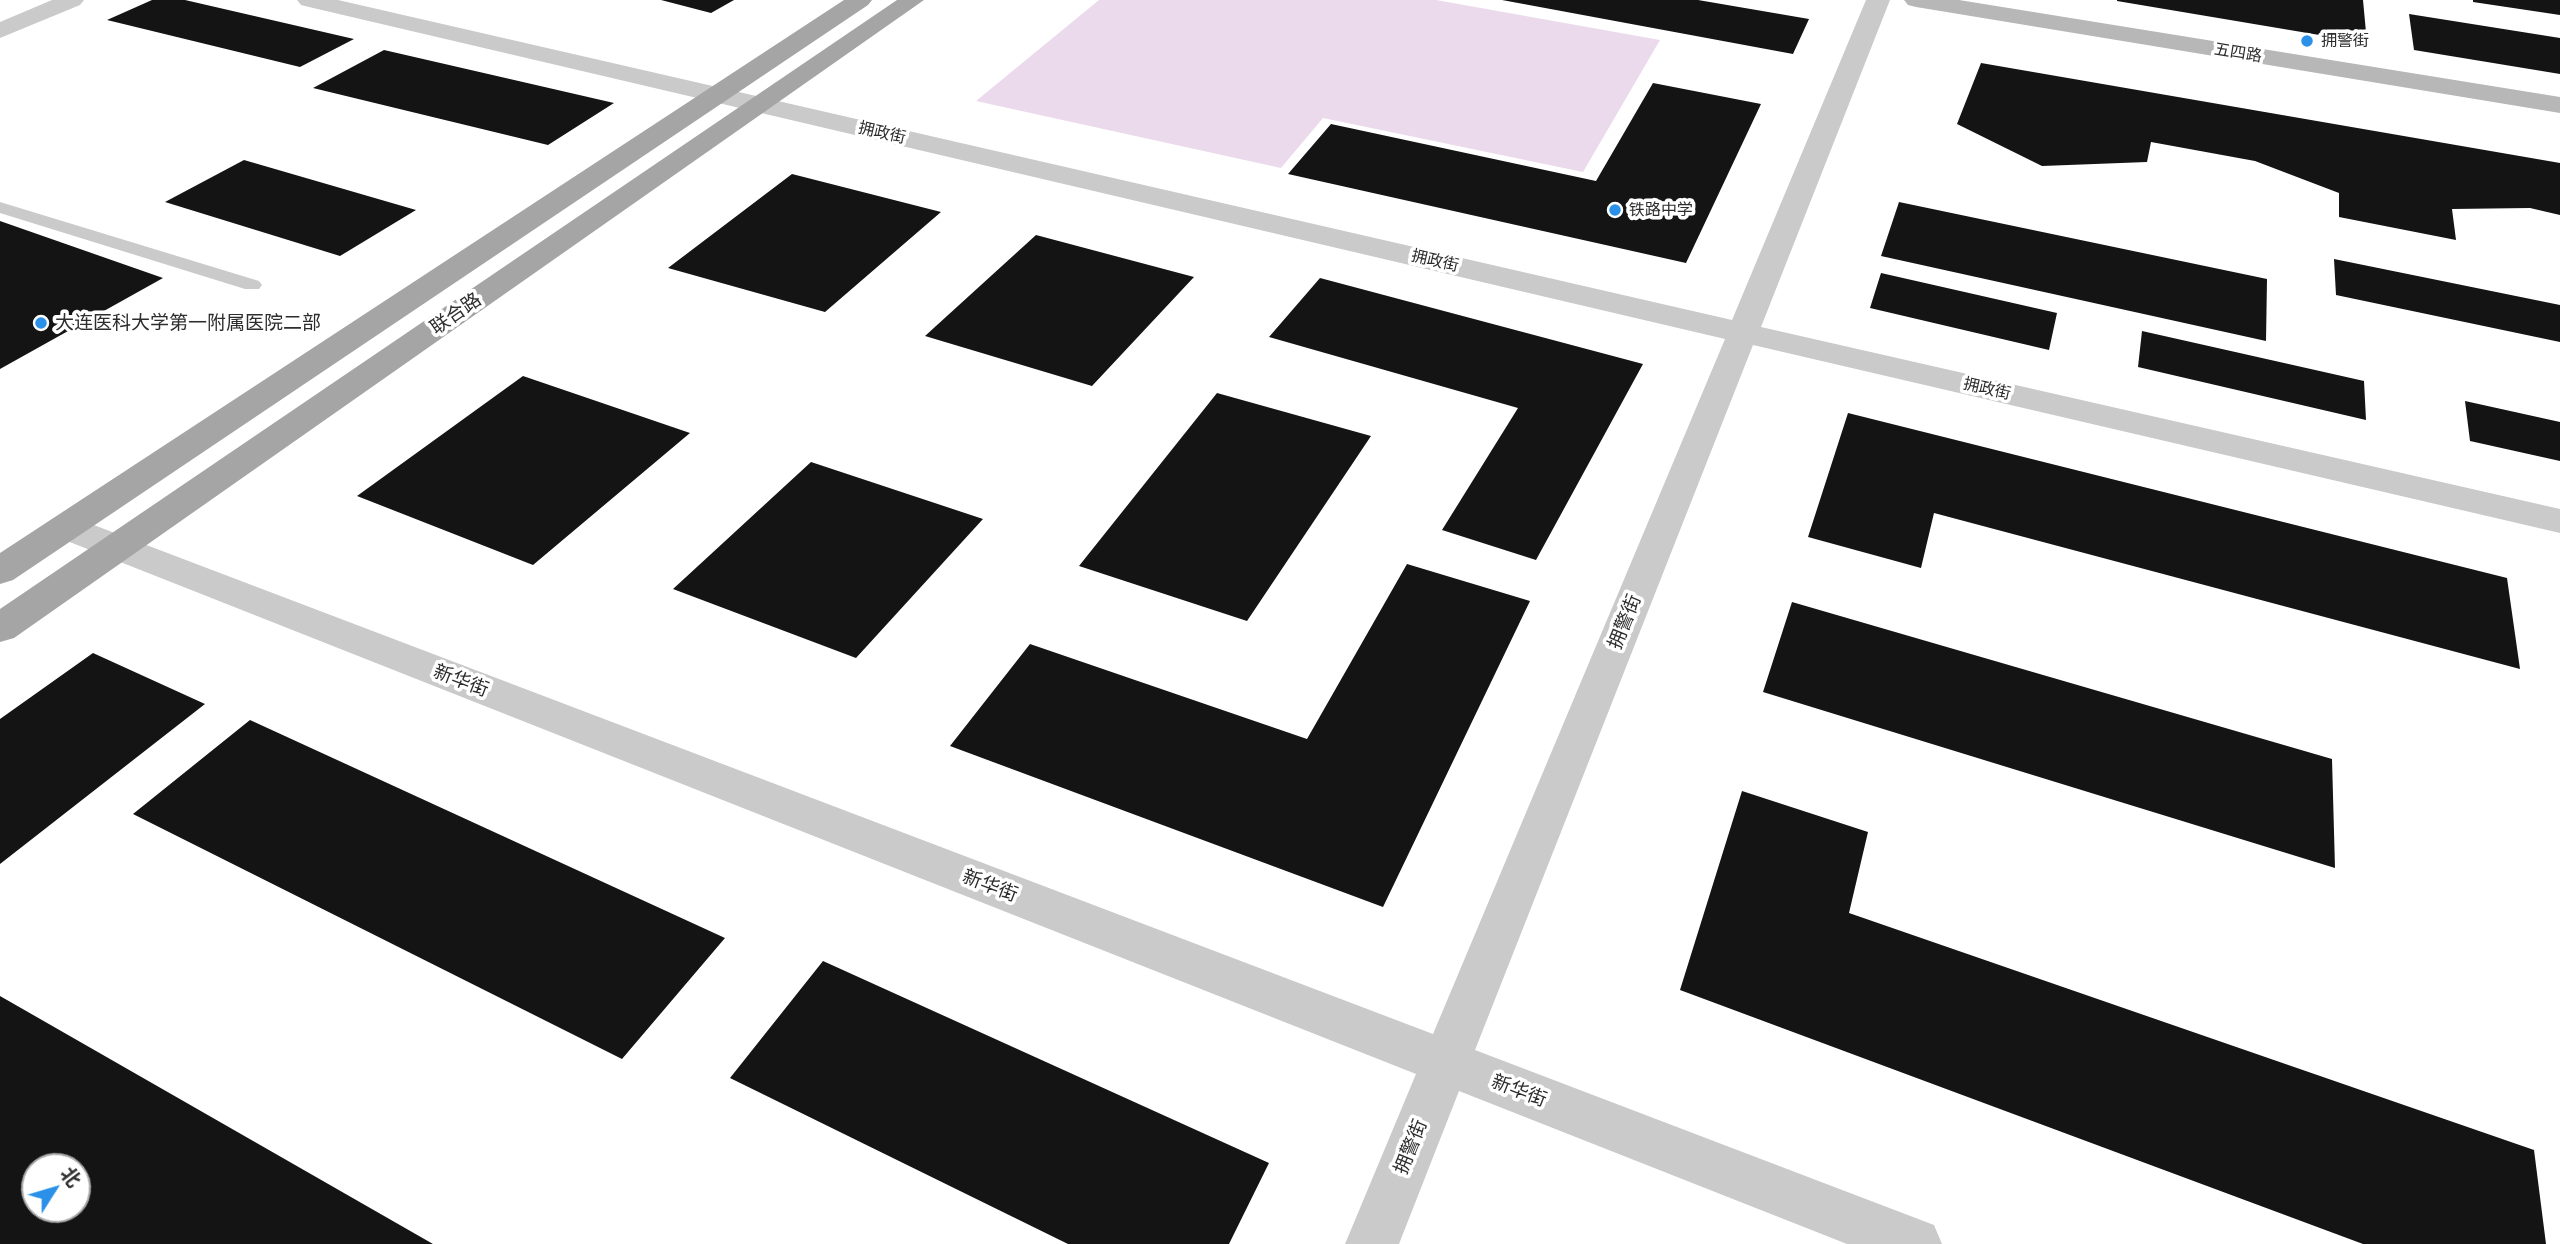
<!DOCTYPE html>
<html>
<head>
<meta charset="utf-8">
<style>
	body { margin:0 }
	#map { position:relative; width:2560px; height:1244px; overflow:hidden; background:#fff; font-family:Raleway,"Noto Sans SC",sans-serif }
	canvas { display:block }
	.north { position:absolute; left:21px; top:1153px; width:70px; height:70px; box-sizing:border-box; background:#fff; border:2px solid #ababab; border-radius:50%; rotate:53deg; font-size:19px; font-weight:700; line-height:28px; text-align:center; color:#2d2d2d }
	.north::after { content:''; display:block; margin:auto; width:24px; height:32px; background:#2a90e8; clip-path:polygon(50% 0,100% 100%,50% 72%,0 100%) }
</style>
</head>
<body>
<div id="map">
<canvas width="2560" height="1244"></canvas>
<div class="north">北</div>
</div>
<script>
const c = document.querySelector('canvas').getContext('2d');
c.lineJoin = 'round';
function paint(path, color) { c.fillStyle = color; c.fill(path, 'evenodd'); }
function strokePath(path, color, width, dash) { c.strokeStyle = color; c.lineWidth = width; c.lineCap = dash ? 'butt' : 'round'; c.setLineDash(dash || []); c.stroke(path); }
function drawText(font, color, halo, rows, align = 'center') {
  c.font = font + ' Raleway,"Noto Sans SC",sans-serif'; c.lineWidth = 7; c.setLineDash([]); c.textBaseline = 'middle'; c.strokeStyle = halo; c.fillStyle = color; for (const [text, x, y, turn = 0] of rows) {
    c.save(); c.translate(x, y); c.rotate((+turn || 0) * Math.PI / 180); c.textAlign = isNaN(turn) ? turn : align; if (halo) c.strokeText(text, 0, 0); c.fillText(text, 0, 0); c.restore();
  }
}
paint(new Path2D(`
	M1099 0H1436L1660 40 1583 172 1323 118 1281 168 976 101Z`), '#ebdaeb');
paint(new Path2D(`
	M152 0H185L354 39 300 67 107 20Z
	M661 0H734L711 13Z
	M1502 0H1698L1809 19 1793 54Z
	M2117 0H2363L2367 43 2117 1Z
	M2473 0H2560V15L2473 2Z
	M2409 14 2560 38V74L2414 50Z
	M384 50 614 103 548 145 313 88Z
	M1981 63 2560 163V215L2530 208 2452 209 2456 240 2339 217V193L2255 161 2151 142 2147 162 2042 166 1957 124Z
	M1653 83 1761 104 1686 263 1288 174 1331 124 1596 181Z
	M244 160 416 210 340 256 165 202Z
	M792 174 941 212 825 312 668 268Z
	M1899 202 2267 279 2266 341 1881 256Z
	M0 221 163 278 0 369Z
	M1036 235 1194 277 1092 386 925 336Z
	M2334 259 2560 305V342L2336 295Z
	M1881 273 2057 313 2049 350 1870 308Z
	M1320 278 1643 364 1536 560 1442 530 1518 408 1269 337Z
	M2142 331 2364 381 2366 420 2138 367Z
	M523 376 690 433 533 565 357 496Z
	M1217 393 1371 436 1247 621 1079 566Z
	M2465 401 2560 422V461L2470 441Z
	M1848 413 2507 578 2520 669 1934 513 1921 568 1808 537Z
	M811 462 983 519 856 658 673 589Z
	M1407 564 1530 601 1383 907 950 746 1030 644 1307 739Z
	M1792 602 2332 759 2335 868 1763 692Z
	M93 653 205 704 0 864V719Z
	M250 720 725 938 622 1059 133 814Z
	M1742 791 1868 832 1849 913 2534 1150 2546 1244H2363L1680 990Z
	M823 961 1269 1163 1229 1244H1068L730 1078Z
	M0 996 433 1244H0ZM35 1167H77V1209H35Z`), '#141414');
paint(new Path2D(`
	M0 202 259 281 262 285 259 289H245L0 213Z`), '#cacaca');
paint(new Path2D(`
	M52 0H84L80 5 0 38V22Z
	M297 0H338L1732 320 1866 0H1890L1761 327 2560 509V533L1753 345 1475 1050 1934 1225 1942 1244H1847L1459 1091 1399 1244H1345L1416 1074 52 535 47 527 52 519 65 515 78 519 1433 1034 1725 339 309 7 301 5Z`), '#cacaca');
paint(new Path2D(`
	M1904 0H1959L2560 97V113L1916 7 1908 5Z`), '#b7b7b7');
paint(new Path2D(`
	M844 0H872L868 5 13 580 0 584V553Z
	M897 0H924L14 638 0 642V609Z`), '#a5a5a5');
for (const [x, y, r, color] of [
	[2307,41,7,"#2a90e8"],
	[1615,210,7,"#2a90e8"],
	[41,323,7,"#2a90e8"]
]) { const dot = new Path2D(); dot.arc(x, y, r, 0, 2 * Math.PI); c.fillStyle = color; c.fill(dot); strokePath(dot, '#fff', 2.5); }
drawText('16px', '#2d2d2d', '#fff', [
	["拥警街",2321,41],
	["铁路中学",1629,210]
], 'left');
drawText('16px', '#2d2d2d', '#fff', [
	["五四路",2238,53,9],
	["拥政街",882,133,13],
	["拥政街",1435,261,13],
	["拥政街",1987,389,13]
]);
drawText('19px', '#2d2d2d', '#fff', [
	["联合路",456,314,-35],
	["拥警街",1625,622,-68],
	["新华街",461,681,21],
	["新华街",990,886,21],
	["新华街",1519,1091,21],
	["拥警街",1411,1147,-68]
]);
drawText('19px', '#2d2d2d', '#fff', [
	["大连医科大学第一附属医院二部",55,323]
], 'left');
</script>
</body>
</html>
